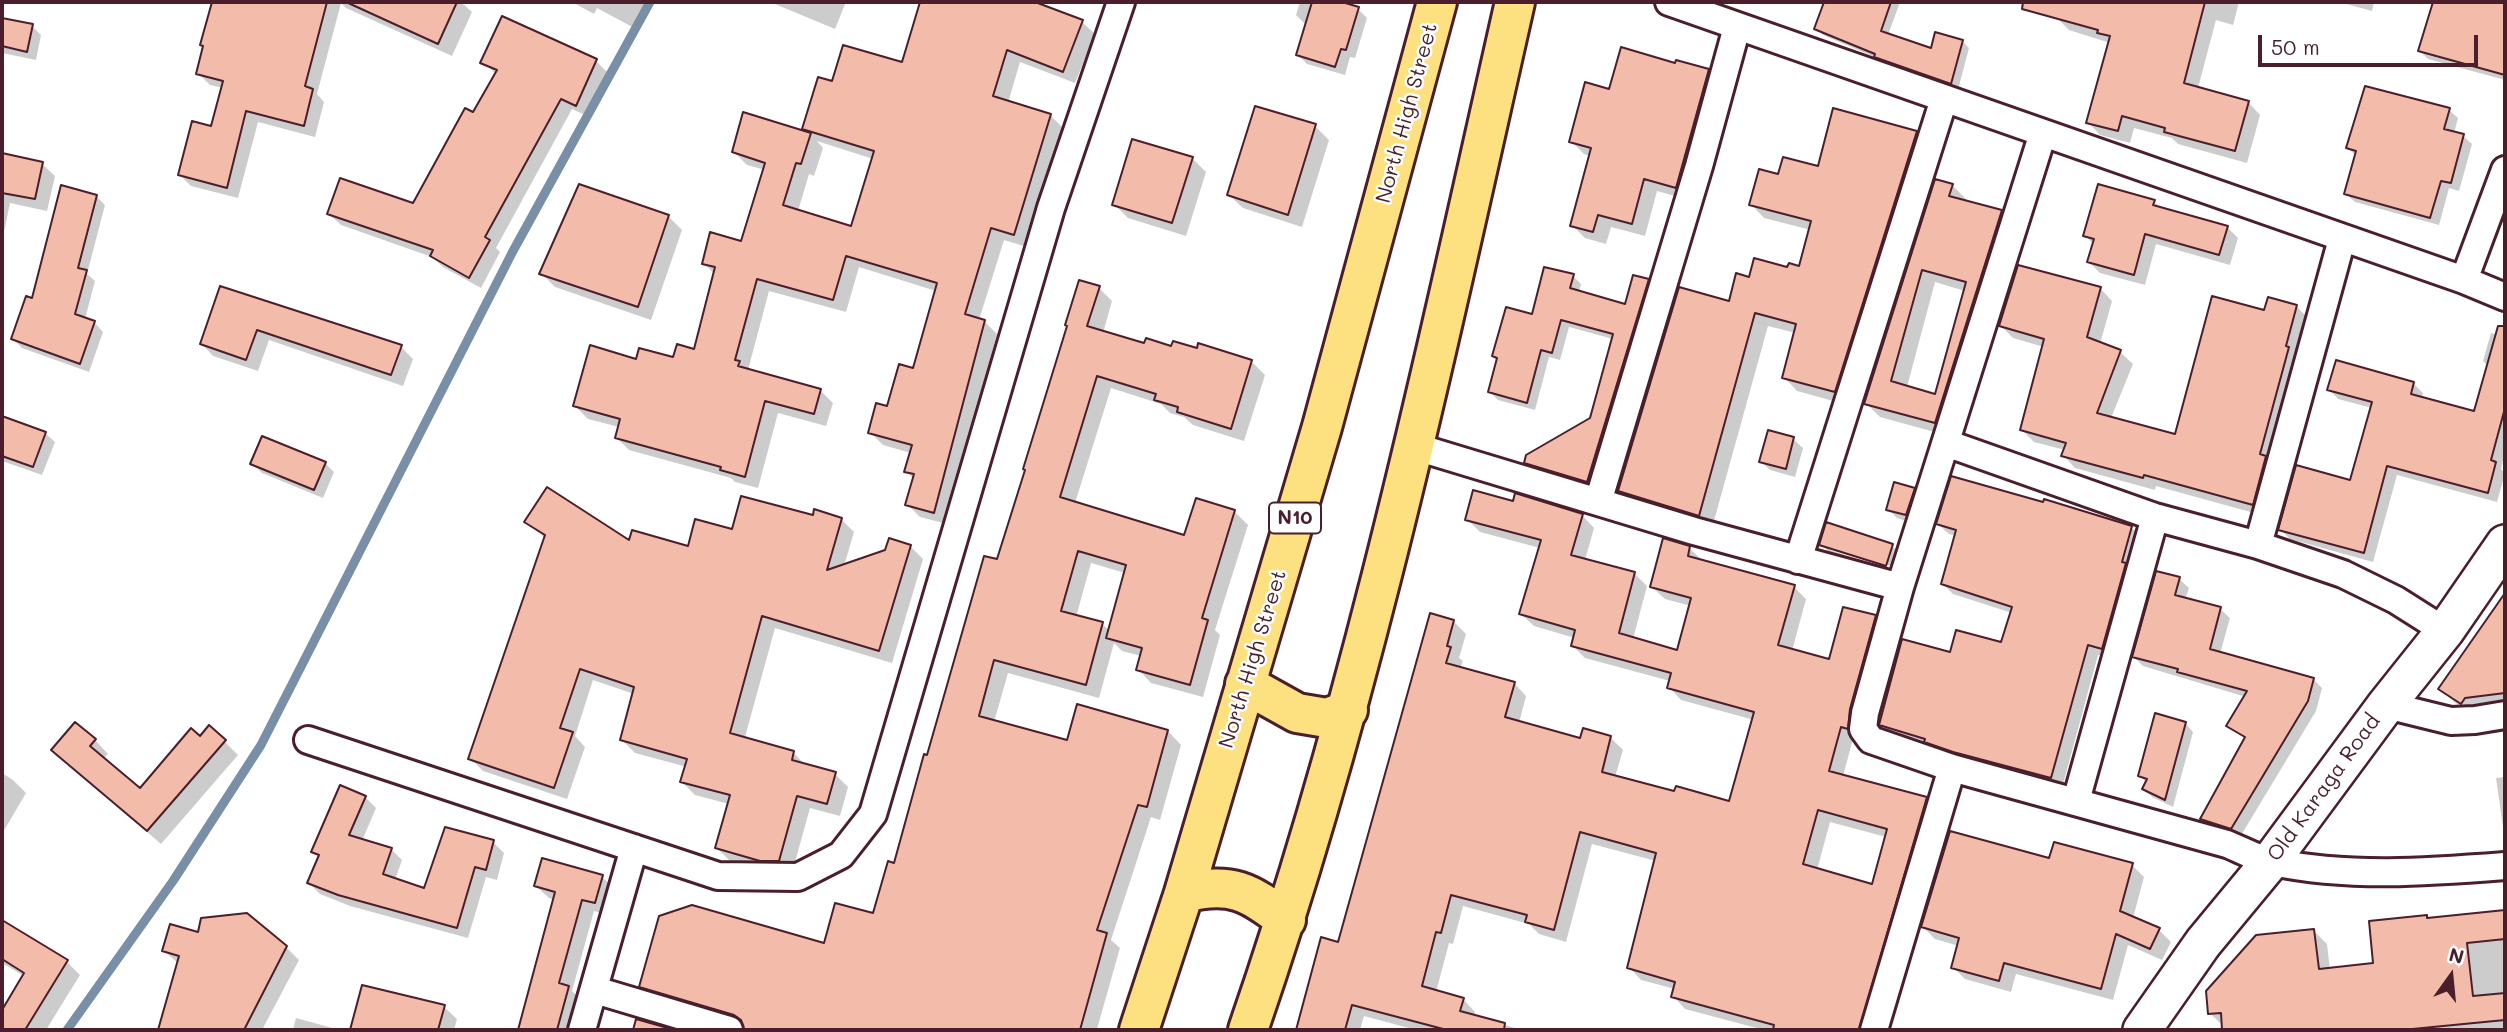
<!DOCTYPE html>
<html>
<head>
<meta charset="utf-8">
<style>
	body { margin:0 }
	#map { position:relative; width:2507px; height:1032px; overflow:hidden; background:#fff; font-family:Mali,sans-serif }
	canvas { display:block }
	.frame { position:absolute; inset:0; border:4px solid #4a1f2b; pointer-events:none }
	.north { position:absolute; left:2416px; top:941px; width:70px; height:70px; -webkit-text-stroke:5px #fff; paint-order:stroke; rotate:15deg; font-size:19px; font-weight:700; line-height:28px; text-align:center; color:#4a1f2b }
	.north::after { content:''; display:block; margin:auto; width:24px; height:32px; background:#4a1f2b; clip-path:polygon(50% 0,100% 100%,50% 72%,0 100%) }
	.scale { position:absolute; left:2258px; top:35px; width:220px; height:32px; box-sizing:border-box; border:4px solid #4a1f2b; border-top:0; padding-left:9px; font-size:21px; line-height:24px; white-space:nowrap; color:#4a1f2b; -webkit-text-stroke:5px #fff; paint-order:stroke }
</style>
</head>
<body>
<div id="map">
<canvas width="2507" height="1032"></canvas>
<div class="frame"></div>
<div class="north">N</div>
<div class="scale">50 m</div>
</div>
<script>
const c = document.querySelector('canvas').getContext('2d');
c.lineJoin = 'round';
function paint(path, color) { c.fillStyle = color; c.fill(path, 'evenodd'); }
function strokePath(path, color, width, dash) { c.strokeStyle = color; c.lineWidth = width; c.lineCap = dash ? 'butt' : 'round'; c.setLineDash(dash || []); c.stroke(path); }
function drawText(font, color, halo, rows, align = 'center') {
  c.font = font + ' Mali,sans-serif'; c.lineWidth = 5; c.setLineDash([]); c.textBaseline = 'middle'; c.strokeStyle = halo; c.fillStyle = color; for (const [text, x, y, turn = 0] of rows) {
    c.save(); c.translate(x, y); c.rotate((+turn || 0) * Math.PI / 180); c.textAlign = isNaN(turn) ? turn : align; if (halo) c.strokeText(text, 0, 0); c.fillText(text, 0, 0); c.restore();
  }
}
paint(new Path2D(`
	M214 2H461L472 12 452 56 346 8 341 3 317 94 324 102 315 137 258 122 238 198 191 186 180 175 212 128 223 88 210 85 198 73 204 46 202 44Z
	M572 2H651L636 29 597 8 594 14Z
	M770 2H846L835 29Z
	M922 2H1030L1082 22 1095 34 1075 83 1020 62 1008 103 1050 115 1063 128 1027 247 1004 240 979 320 984 321 997 334 947 524 920 517 907 504 914 479 906 471 911 453 883 445 870 432 914 370 936 291 859 267 846 312 769 291 748 370 820 390 833 403 826 426 778 413 758 488 735 482 731 478 629 450 617 438 619 427 588 419 575 406 638 361 674 359 695 351 715 275 704 263 743 243 765 170 747 165 734 152 744 114 810 135 804 129 833 84 903 64ZM817 141 873 159 852 228 798 211 809 174 814 176 823 148Z
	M1300 2H1336L1358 9 1367 18 1355 58 1350 57 1345 75 1307 64 1298 55 1305 24 1296 15Z
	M1826 2H1900L1888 35 1932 50 1962 41 1969 48 1958 90 1883 63 1877 58 1823 35 1816 28Z
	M2060 2H2076L2126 15 2170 22 2176 2H2239L2233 25 2216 20 2198 88 2248 102 2260 115 2247 163 2178 144 2172 138 2134 128 2130 143 2100 135 2088 122 2110 43 2069 30 2056 17Z
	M2339 2H2374L2372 11Z
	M2433 2 2505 3V80L2428 59 2420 51Z
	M2 19 32 26 41 35 36 60 2 53Z
	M596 61 607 72 587 116 572 109 496 248 500 252 481 288 443 267 432 257 341 225 329 214 414 205 474 115 496 74 483 62Z
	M1677 65 1708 70 1721 83 1689 200 1657 191 1645 236 1611 227 1606 244 1585 238 1572 225 1590 156 1584 154 1571 141 1611 91Z
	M2449 110 2458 118 2454 133 2463 136 2472 144 2459 191 2449 188 2439 225 2355 202 2346 194 2356 156 2348 148Z
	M1315 126 1329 140 1302 227 1243 208 1229 195Z
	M1916 133 1930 146 1848 405 1797 391 1784 377 1796 333 1768 326 1712 528 1633 504 1620 491 1730 303 1751 279 1800 268 1811 230 1764 218 1751 204 1780 176 1819 168Z
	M2 155 42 164 55 176 47 211 10 203 2 242Z
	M1192 158 1206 172 1186 236 1128 218 1114 204Z
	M1952 185 1966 199 1965 202 2001 212 2015 226 1949 436 1880 417 1866 403ZM1935 282 1965 291 1937 396 1907 387Z
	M96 196 105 205 87 274 95 281 85 319 94 322 103 332 89 372 22 348 13 339 33 300Z
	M2154 201 2162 210 2227 227 2238 238 2230 265 2156 244 2145 285 2100 273 2089 262 2094 245 2085 235Z
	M668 216 682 230 651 320 555 287 541 273Z
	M1573 276 1581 284 1579 292 1626 307 1648 281 1656 289 1595 489 1534 471 1526 462 1591 419 1613 339 1569 327 1560 360 1549 357 1535 410 1498 400 1490 392 1499 360 1494 356Z
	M1099 288 1112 301 1103 333 1145 345 1251 361 1265 375 1244 441 1193 425 1184 417 1170 413 1161 404 1111 388 1075 503 1185 537 1234 511 1248 525 1215 630 1220 635 1203 697 1151 683 1138 669 1141 656 1122 651 1114 643 1099 698 1008 673 994 722 1068 742 1168 731 1181 745 1160 820 1151 817 1111 940 1120 948 1097 1029 746 1030V1027L654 1000 641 986 825 946 875 916 895 865 928 757ZM1091 563 1125 573 1110 631 1102 624 1076 617Z
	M2100 288 2112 301 2100 344 2120 352 2133 364 2111 418 2177 436 2266 312 2296 306 2309 319 2265 516 2156 486 2155 490 2075 468 2063 455 2065 450 2034 442 2022 430 2044 347 2013 338 2001 326Z
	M221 289 401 347 413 359 403 386 269 340 258 371 213 356 202 344Z
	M2491 333 2505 337V452L2501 469 2505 473 2497 502 2397 475 2373 562 2290 539 2280 529 2352 482 2372 408 2338 399 2329 389 2413 383 2423 393 2422 398 2476 413 2489 367 2483 361Z
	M2 418 45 433 55 442 42 475 2 461Z
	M1793 439 1803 448 1795 477 1770 470 1761 461Z
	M325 463 334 472 323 498 262 473 253 464Z
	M1914 489 1923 498 1915 524 1897 518 1888 509Z
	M1515 503 1582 515 1594 528 1585 560 1634 573 1647 586 1633 639 1678 652 1691 606 1665 599 1652 587 1689 548 1702 560 1794 587 1806 599 1792 651 1830 662 1875 617 1887 630 1860 741 1853 739 1843 776 1926 799 1938 811 1873 1030H1764L1685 1009 1673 996 1675 989 1641 980 1629 967 1656 861 1592 844 1566 942 1539 934 1529 924 1463 906 1453 944 1449 943 1436 992 1463 999 1475 1012 1474 1016 1522 1030H1416L1364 1016 1360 1030H1297L1322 939 1339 944 1453 621 1466 634 1459 658 1463 661 1460 669 1514 683 1526 696 1519 723 1582 740 1610 737 1623 750 1615 777 1676 794 1731 803 1754 720 1681 700 1669 687 1670 681 1585 658 1572 645 1575 638 1534 626 1521 614 1540 548 1480 532 1467 519ZM1830 822 1886 837 1873 886 1817 870Z
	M814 517 841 519 854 532 844 566 910 546 923 559 892 663 775 628 745 737 794 753 806 766 835 774 848 787 840 816 810 808 792 873H775L730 861 717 848 729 804 695 795 682 782 687 767 635 753 622 740 634 694 593 680 575 736 585 747 567 799 483 771 470 758 546 539 526 522 630 542 689 548 733 531Z
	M1938 524 2131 527 2142 538 2112 658 2098 655 2062 788 1965 762 1892 735 1881 724 1951 654 2003 644 2012 613 1953 594 1943 584 1956 536 1949 534Z
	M1821 544 1892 546 1901 555 1895 574 1830 553ZM1830 546 1895 567 1894 571 1830 550Z
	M2158 573 2179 579 2189 588 2185 600 2220 609 2230 618 2220 654 2313 679 2322 688 2316 711 2240 837 2211 827 2202 818 2245 739 2229 726 2246 697 2143 666 2134 657Z
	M2505 596V708L2475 717 2454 702 2441 689Z
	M2185 723 2193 732 2173 807 2152 797 2144 789 2147 783 2140 776Z
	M200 738 224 741 238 755 161 844 67 763 95 740 108 754 103 759 140 791Z
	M2 773 13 780 26 793 2 834Z
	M2505 777V829L2503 827 2496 778Z
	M365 797 376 808 362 841 391 849 402 860 395 880 425 890 493 842 504 853 497 880 486 877 468 938 350 906 320 894 309 883 319 858 313 851Z
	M2050 860 2132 865 2144 877 2133 918 2159 930 2171 942 2162 960 2128 945 2113 1000 2016 974 2011 992 1965 979 1953 967 1959 946 1935 939 1923 927Z
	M602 877 615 889 607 915 594 911 572 991 581 1000 573 1030H520L554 900 549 898 536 886Z
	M2505 910V1030H2224V1027L2210 1013 2313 930 2327 944 2330 970 2375 964 2426 917 2429 920Z
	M2 922 66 961 80 975 46 1030H2V1013L24 976 2 963Z
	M199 934 286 947 299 960 262 1030H160L179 964 164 951Z
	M363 987 444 1007 457 1019 454 1030H352Z
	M296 1018 340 1030H293Z`), '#0003');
strokePath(new Path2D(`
	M67 1030 173 881 261 745 513 251 650 2`), '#798fa7', 9);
const building = new Path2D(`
	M212 2H327L305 86 313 89 304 126 246 111 227 188 178 175 192 121 211 126 223 81 196 74 203 46 200 45Z
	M346 2H457L438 44Z
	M920 2H1035L1083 20 1063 72 1007 50 993 96 1051 114 1014 235 991 228 965 314 985 320 934 513 905 505 914 474 904 472 912 445 868 433 876 403 887 406 899 364 913 368 937 283 846 256 833 300 757 279 735 360 740 361 738 366 821 389 814 414 765 401 745 477 720 470 721 467 615 438 620 419 573 406 590 345 636 359 639 348 673 357 677 344 694 349 715 267 702 264 710 232 741 241 765 163 732 152 743 112 811 133 801 164 796 163 783 205 851 226 874 151 802 129 818 77 832 81 843 45 902 62Z
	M1312 2H1342L1359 7 1346 50 1341 49 1335 67 1296 55Z
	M1824 2H1891L1881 31 1931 48 1935 32 1963 40 1951 84 1874 57 1875 54 1814 29Z
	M2023 2H2205L2184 83 2249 101 2235 151 2164 132 2165 128 2122 116 2118 131 2086 123 2110 36 2097 33 2098 30 2022 9Z
	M2433 2H2505V75L2418 51Z
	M502 16 597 59 576 106 561 99 485 237 490 240 469 278 430 256 433 250 327 214 340 178 413 203 465 108 473 112 497 70 480 63Z
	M2 18 33 24 27 52 2 46Z
	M1621 47 1675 63 1676 60 1709 69 1676 188 1644 179 1632 224 1598 215 1593 232 1570 226 1591 148 1569 142 1585 82 1609 89Z
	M2365 86 2450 108 2444 129 2464 134 2451 183 2441 181 2430 218 2344 194 2356 151 2346 148Z
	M1255 106 1316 124 1288 215 1227 195Z
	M1833 108 1917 131 1835 392 1782 378 1796 324 1755 313 1699 516 1618 491 1679 287 1729 301 1736 273 1749 277 1754 258 1787 267 1789 263 1799 266 1811 221 1749 205 1759 169 1778 174 1783 157 1818 166Z
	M1132 139 1193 157 1172 223 1112 205Z
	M2 153 43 162 35 199 2 193Z
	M1935 179 1953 184 1949 196 2002 210 1935 423 1864 404ZM1922 270 1966 282 1935 394 1891 381Z
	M579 184 669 215 638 307 539 274Z
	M2098 184 2155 200 2153 205 2228 226 2219 255 2145 234 2134 275 2087 262 2094 239 2083 236Z
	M61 185 97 195 78 268 87 270 75 314 95 321 80 364 11 339 26 296 32 298Z
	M2018 265 2101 287 2087 337 2121 350 2097 413 2175 434 2212 296 2264 310 2268 297 2297 305 2286 346 2289 347 2260 454 2266 456 2253 505 2144 475 2143 478 2061 456 2066 443 2020 430 2044 339 1999 326Z
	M1544 267 1574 274 1570 288 1625 304 1633 275 1649 279 1587 482 1524 463 1526 455 1590 418 1613 334 1561 320 1552 353 1541 350 1527 403 1488 392 1497 358 1492 356 1506 307 1532 314Z
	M1079 280 1100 286 1087 326 1144 343 1146 338 1171 346 1173 341 1197 348 1198 343 1252 360 1231 429 1177 412 1178 407 1154 400 1156 394 1097 376 1060 497 1184 535 1196 498 1235 510 1202 618 1208 620 1190 685 1136 670 1142 648 1106 638 1126 565 1078 551 1061 611 1103 622 1086 685 994 660 979 716 1067 740 1077 704 1168 730 1147 807 1138 805 1097 930 1107 933 1080 1030H744L741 1020 734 1015 639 987 659 916 692 905 824 943 835 903 873 913 888 861 894 863 924 754 927 755 984 556 997 559 1025 470 1023 469 1067 326 1065 325Z
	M220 286 402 345 391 375 257 330 246 360 200 344Z
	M2498 326H2505V408L2491 460 2496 462 2488 493 2387 466 2364 553 2278 530 2296 465 2350 480 2372 402 2327 390 2336 360 2414 382 2411 394 2474 411Z
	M2 416 46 432 33 467 2 456Z
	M1768 430 1794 437 1786 469 1759 462Z
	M262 436 326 462 314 490 250 464Z
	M1951 476 2043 502 2044 499 2132 526 2122 562 2126 563 2102 649 2088 645 2051 778 1953 752 1924 742 1925 739 1879 725 1902 639 1950 652 1956 630 2001 642 2012 607 1941 584 1956 530 1936 524Z
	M1894 482 1915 488 1906 515 1886 510Z
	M547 487 629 540 632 530 688 546 695 519 732 529 741 496 813 515 814 509 842 518 827 570 885 550 889 538 911 545 879 651 762 616 730 733 794 751 792 760 836 772 827 804 797 796 779 861H760L715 848 730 795 680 782 687 759 620 740 634 687 580 669 560 728 573 732 554 788 468 759 545 535 524 522Z
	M1473 490 1513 501 1515 493 1583 514 1571 555 1635 572 1619 633 1677 650 1691 598 1650 587 1663 538 1690 546 1688 556 1795 585 1778 645 1829 659 1843 607 1876 615 1850 709 1848 729 1841 727 1829 771 1927 797 1859 1030H1773L1774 1025 1671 997 1675 982 1627 968 1656 853 1580 832 1554 930 1525 922 1527 915 1451 895 1441 933 1436 932 1422 986 1464 998 1460 1011 1505 1023 1504 1030H1447L1352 1005 1345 1030H1296L1321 937 1338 942 1430 613 1454 620 1447 646 1451 647 1446 663 1515 682 1505 717 1580 738 1583 728 1611 736 1602 772 1674 791 1676 786 1729 801 1754 712 1667 688 1671 673 1571 646 1575 630 1519 614 1541 540 1465 520ZM1818 810 1887 829 1872 884 1803 864Z
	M1826 522 1893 544 1886 566 1819 545Z
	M2156 571 2180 577 2175 595 2221 607 2210 649 2314 678 2308 701 2231 829 2200 819 2245 737 2226 726 2247 691 2177 672 2178 669 2132 657Z
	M2505 593V693L2465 698 2461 704 2438 689Z
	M2155 713 2186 722 2165 800 2142 789 2147 779 2138 776Z
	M75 722 96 739 90 746 140 788 191 728 200 736 209 725 226 740 147 831 51 750Z
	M340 785 366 796 349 835 392 848 383 874 424 888 445 827 494 840 486 870 475 867 457 928 338 895 307 883 319 855 311 852Z
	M1950 831 2049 858 2054 842 2133 863 2120 911 2160 928 2150 949 2116 934 2101 989 2004 963 1999 981 1951 968 1959 938 1921 927Z
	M542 858 603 875 595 903 582 900 559 983 569 986 557 1030H518L555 892 534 886Z
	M2505 910V939L2467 943 2473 996 2505 993V1020L2402 1030H2222L2221 1013 2208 1014 2206 991 2256 935 2314 929 2319 969 2373 963 2369 921 2427 915V918Z
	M247 913 287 946 244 1030H158L179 956 162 951 170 924 198 932 201 918Z
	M2 920 68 960 25 1030H2V1010L24 973 2 959Z
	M362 985 445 1005 438 1030H350Z
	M636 1019 675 1030H633Z`);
paint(building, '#f3bbaa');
strokePath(building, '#4a1f2b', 2);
const street = new Path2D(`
	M1669 2 2464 280 2505 297
	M2043 133 1900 587 1865 713 1863 729 1871 740 1952 768 2227 844C2242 850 2257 859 2273 862 2349 878 2428 872 2505 866
	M2464 280 2505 170
	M1946 443 2155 517 2258 545 2343 574 2396 600 2445 631
	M1413 446 1694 531 1900 587
	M1598 502 1699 166 1737 27
	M2258 545 2342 239
	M1798 560 1944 99
	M2386 705 2451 721 2475 720 2505 715
	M308 740 718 876 798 877 841 855 873 814 1051 208 1121 2
	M2076 801 2155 517
	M595 990 729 1030
	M582 1030 634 848
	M1874 1030 1952 768`);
const secondary = new Path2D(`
	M2142 1030 2203 943 2270 862 2386 705 2445 631 2505 544`);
const highway = new Path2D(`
	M1245 684 1297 713 1327 718 1348 710
	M1184 893C1231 881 1249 892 1286 920
	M1139 1030 1184 893 1322 427 1437 2
	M1248 1030C1364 695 1437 347 1515 2`);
strokePath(street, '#4a1f2b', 32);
strokePath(secondary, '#4a1f2b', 42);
strokePath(highway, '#4a1f2b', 44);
strokePath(street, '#fff', 26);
strokePath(secondary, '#fff', 37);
strokePath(highway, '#fde080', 38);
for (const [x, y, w] of [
	[1295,518,52]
]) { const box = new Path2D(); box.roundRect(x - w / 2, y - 15.5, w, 31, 5); c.fillStyle = '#fff'; c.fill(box); strokePath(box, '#4a1f2b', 2); }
drawText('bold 19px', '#4a1f2b', null, [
	["N10",1295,518]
]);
drawText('21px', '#4a1f2b', '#fff', [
	["North High Street",1407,113,-75],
	["North High Street",1253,659,-73],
	["Old Karaga Road",2324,788,-54]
]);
</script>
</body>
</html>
